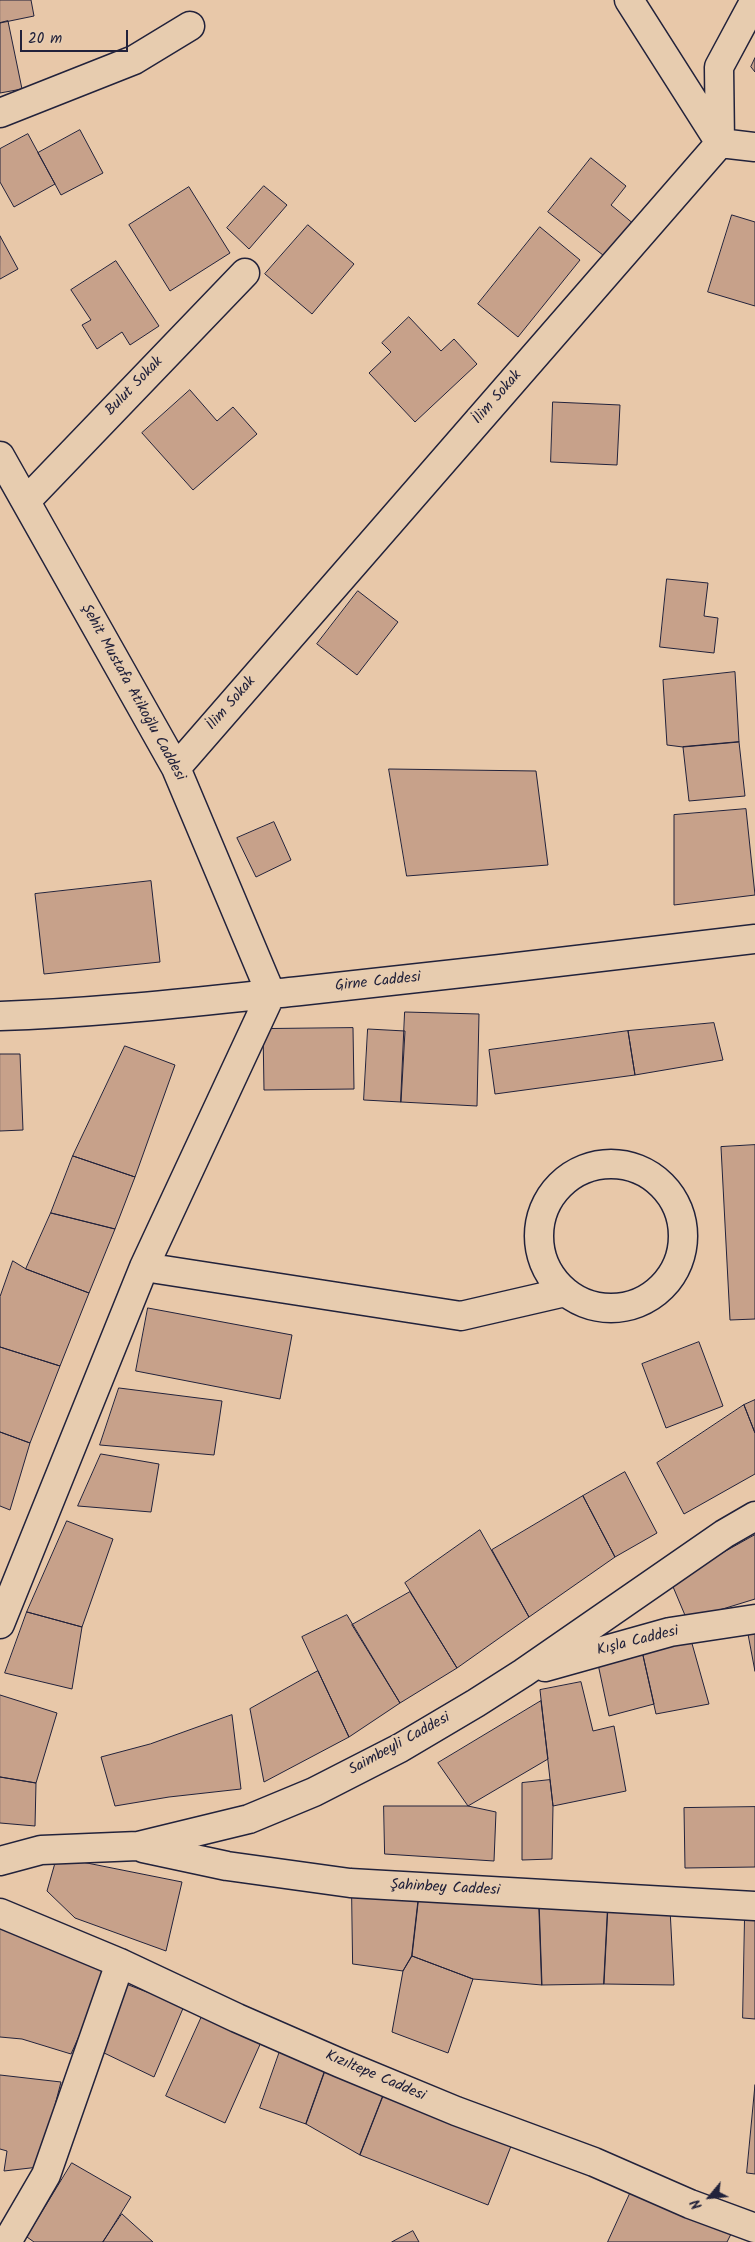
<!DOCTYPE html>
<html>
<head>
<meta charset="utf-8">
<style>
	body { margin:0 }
	#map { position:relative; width:755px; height:2242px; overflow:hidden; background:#e8c8a9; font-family:Kalam,sans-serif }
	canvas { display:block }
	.north { position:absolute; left:685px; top:2172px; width:50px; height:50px; -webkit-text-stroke:4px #e7ccaf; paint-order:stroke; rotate:242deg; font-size:14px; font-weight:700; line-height:20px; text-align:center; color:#22223b }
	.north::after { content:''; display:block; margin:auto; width:18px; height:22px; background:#22223b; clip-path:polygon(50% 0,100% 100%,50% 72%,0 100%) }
	.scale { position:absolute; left:20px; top:30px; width:108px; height:22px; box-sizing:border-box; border:2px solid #22223b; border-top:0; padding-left:6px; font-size:15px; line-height:18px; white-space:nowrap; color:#22223b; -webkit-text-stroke:4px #e7ccaf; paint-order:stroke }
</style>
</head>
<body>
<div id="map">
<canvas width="755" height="2242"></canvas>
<div class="north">N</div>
<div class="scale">20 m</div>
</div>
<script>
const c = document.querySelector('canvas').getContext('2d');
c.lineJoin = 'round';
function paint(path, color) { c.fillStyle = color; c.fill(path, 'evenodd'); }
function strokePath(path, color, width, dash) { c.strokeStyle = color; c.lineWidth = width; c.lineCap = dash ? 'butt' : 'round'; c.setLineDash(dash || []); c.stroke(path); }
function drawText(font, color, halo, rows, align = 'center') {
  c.font = font + ' Kalam,sans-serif'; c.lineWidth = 5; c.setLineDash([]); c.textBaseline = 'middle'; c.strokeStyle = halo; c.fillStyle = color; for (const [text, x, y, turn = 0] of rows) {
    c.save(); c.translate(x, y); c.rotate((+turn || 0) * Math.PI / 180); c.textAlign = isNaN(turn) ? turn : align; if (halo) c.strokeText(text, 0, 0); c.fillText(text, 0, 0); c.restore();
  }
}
const building = new Path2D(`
	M0 0H31L34 16 0 23Z
	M8 21 22 89 0 93V23Z
	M755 58V72L751 67Z
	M80 130 103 173 61 195 38 153Z
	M28 134 55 184 14 207 0 182V149Z
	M591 158 626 186 611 205 635 225 608 259 548 212Z
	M264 186 287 205 249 249 227 228Z
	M189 187 230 253 170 291 129 225Z
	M732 215 755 222V306L708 292Z
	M308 225 354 264 312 314 265 274Z
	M540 227 580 260 518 337 478 304Z
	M0 236 18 269 0 279Z
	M116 261 159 326 130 345 122 332 97 349 82 325 91 320 71 290Z
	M409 317 441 351 454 339 477 364 415 422 369 373 391 352 382 343Z
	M190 390 217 421 233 407 257 434 193 490 142 433Z
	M553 402 620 405 617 465 551 462Z
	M667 579 708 583 704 616 718 618 714 653 660 647Z
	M358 591 398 622 357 675 317 644Z
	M735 672 739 742 683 747 667 745 663 680Z
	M739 742 745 796 689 801 683 747Z
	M389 769 536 771 548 865 407 876Z
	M746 809 755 895 674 905V815Z
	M274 822 291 860 256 877 237 838Z
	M151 881 160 962 44 974 35 894Z
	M405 1012 479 1014 477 1106 401 1102Z
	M714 1023 723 1060 635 1075 628 1031Z
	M353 1028 354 1089 264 1090 263 1029Z
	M368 1029 405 1031 401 1102 364 1100Z
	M628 1031 635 1075 495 1094 489 1050Z
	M125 1046 175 1065 135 1177 73 1156Z
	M0 1054H20L23 1130 0 1131Z
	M755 1145V1319L730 1320 721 1147Z
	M73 1156 135 1177 115 1229 51 1213Z
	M51 1213 115 1229 89 1293 26 1269Z
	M13 1261 26 1269 89 1293 60 1366 0 1347V1297Z
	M148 1308 292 1335 280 1399 136 1371Z
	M699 1342 723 1406 666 1428 642 1364Z
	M0 1347 60 1366 30 1443 0 1432Z
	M119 1388 222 1401 214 1455 100 1445Z
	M755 1400V1433L744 1405Z
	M744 1405 755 1433V1474L684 1514 657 1463Z
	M0 1432 30 1443 10 1510 0 1506Z
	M101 1454 159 1464 151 1512 78 1506Z
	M625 1472 657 1533 615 1557 583 1496Z
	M583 1496 615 1557 529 1617 492 1550Z
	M67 1521 113 1539 82 1627 27 1612Z
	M480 1530 529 1617 457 1668 405 1583Z
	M755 1535V1599L687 1620 671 1582Z
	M410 1592 457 1668 400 1703 352 1625Z
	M27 1612 82 1627 72 1689 5 1673Z
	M347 1615 400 1703 349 1737 302 1637Z
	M748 1632H755V1671Z
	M691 1640 709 1704 656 1714 642 1651Z
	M642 1651 654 1704 609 1716 598 1664Z
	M318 1671 349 1737 264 1782 250 1709Z
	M581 1682 593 1731 614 1726 626 1791 553 1806 540 1690Z
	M0 1695 57 1713 36 1783 0 1777Z
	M541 1701 548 1759 468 1806 438 1763Z
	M232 1715 241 1789 169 1797 115 1806 101 1757 150 1744Z
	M0 1777 36 1783 35 1826 0 1823Z
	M550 1780 553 1806 552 1859 522 1860V1783Z
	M384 1806H468L496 1812 494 1861 385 1854Z
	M755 1807V1867L685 1868 684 1808Z
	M67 1859 182 1882 166 1951 75 1918 47 1891 55 1863Z
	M352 1892 419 1895 412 1956 403 1971 353 1964Z
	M419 1895 539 1901 542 1985 473 1979 412 1956Z
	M539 1901 608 1906 604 1984 542 1985Z
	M608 1906 670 1909 674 1985 604 1984Z
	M745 1915H755V2019L743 2018Z
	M0 1924 108 1972 71 2054 22 2039 0 2037Z
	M412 1956 473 1979 448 2053 392 2032 403 1971Z
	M126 1984 184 2006 154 2077 100 2051Z
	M203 2014 262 2040 225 2123 166 2096Z
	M280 2051 326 2068 306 2124 260 2108Z
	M326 2068 385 2091 360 2155 306 2124Z
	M0 2075 61 2082 39 2167 4 2171 7 2151 0 2149Z
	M755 2085V2174L747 2173Z
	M385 2091 513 2141 488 2205 360 2155Z
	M72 2163 131 2197 103 2242H34L27 2237Z
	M633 2187 731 2234 727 2242H608Z
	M122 2214 153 2242H103Z
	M413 2231 419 2242H392Z`);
paint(building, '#c7a18a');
strokePath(building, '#22223b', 1);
const minor = new Path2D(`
	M629 0 720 143 755 147
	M0 113 134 60 190 26
	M0 456 176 768 271 994 144 1267 0 1624
	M26 501 245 273
	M176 768 720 143 719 67 755 0
	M0 1016C100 1013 200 1001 300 991 452 975 603 957 755 939
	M539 1236a72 72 0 1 1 144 0a72 72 0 1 1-144 0Z
	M144 1267 461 1316 565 1292
	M545 1667 670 1632 755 1619
	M143 1848 227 1866 350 1883 755 1906
	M0 1861 41 1850 138 1846 249 1819 314 1792 400 1748 476 1703 523 1673 724 1534 755 1516
	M0 1913 120 1963 237 2018 340 2063 456 2111 594 2162 690 2204 755 2228
	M7 2242 46 2175 120 1963`);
strokePath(minor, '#22223b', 31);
strokePath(minor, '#e7ccaf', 28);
drawText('15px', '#22223b', '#e7ccaf', [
	["Bulut Sokak",135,387,-46],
	["İlim Sokak",498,398,-49],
	["Şehit Mustafa Atikoğlu Caddesi",132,693,61],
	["İlim Sokak",232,704,-49],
	["Girne Caddesi",378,983,-6],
	["Kışla Caddesi",638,1642,-14],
	["Saimbeyli Caddesi",400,1745,-29],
	["Şahinbey Caddesi",445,1889,3],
	["Kızıltepe Caddesi",375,2077,23]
]);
</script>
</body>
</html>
